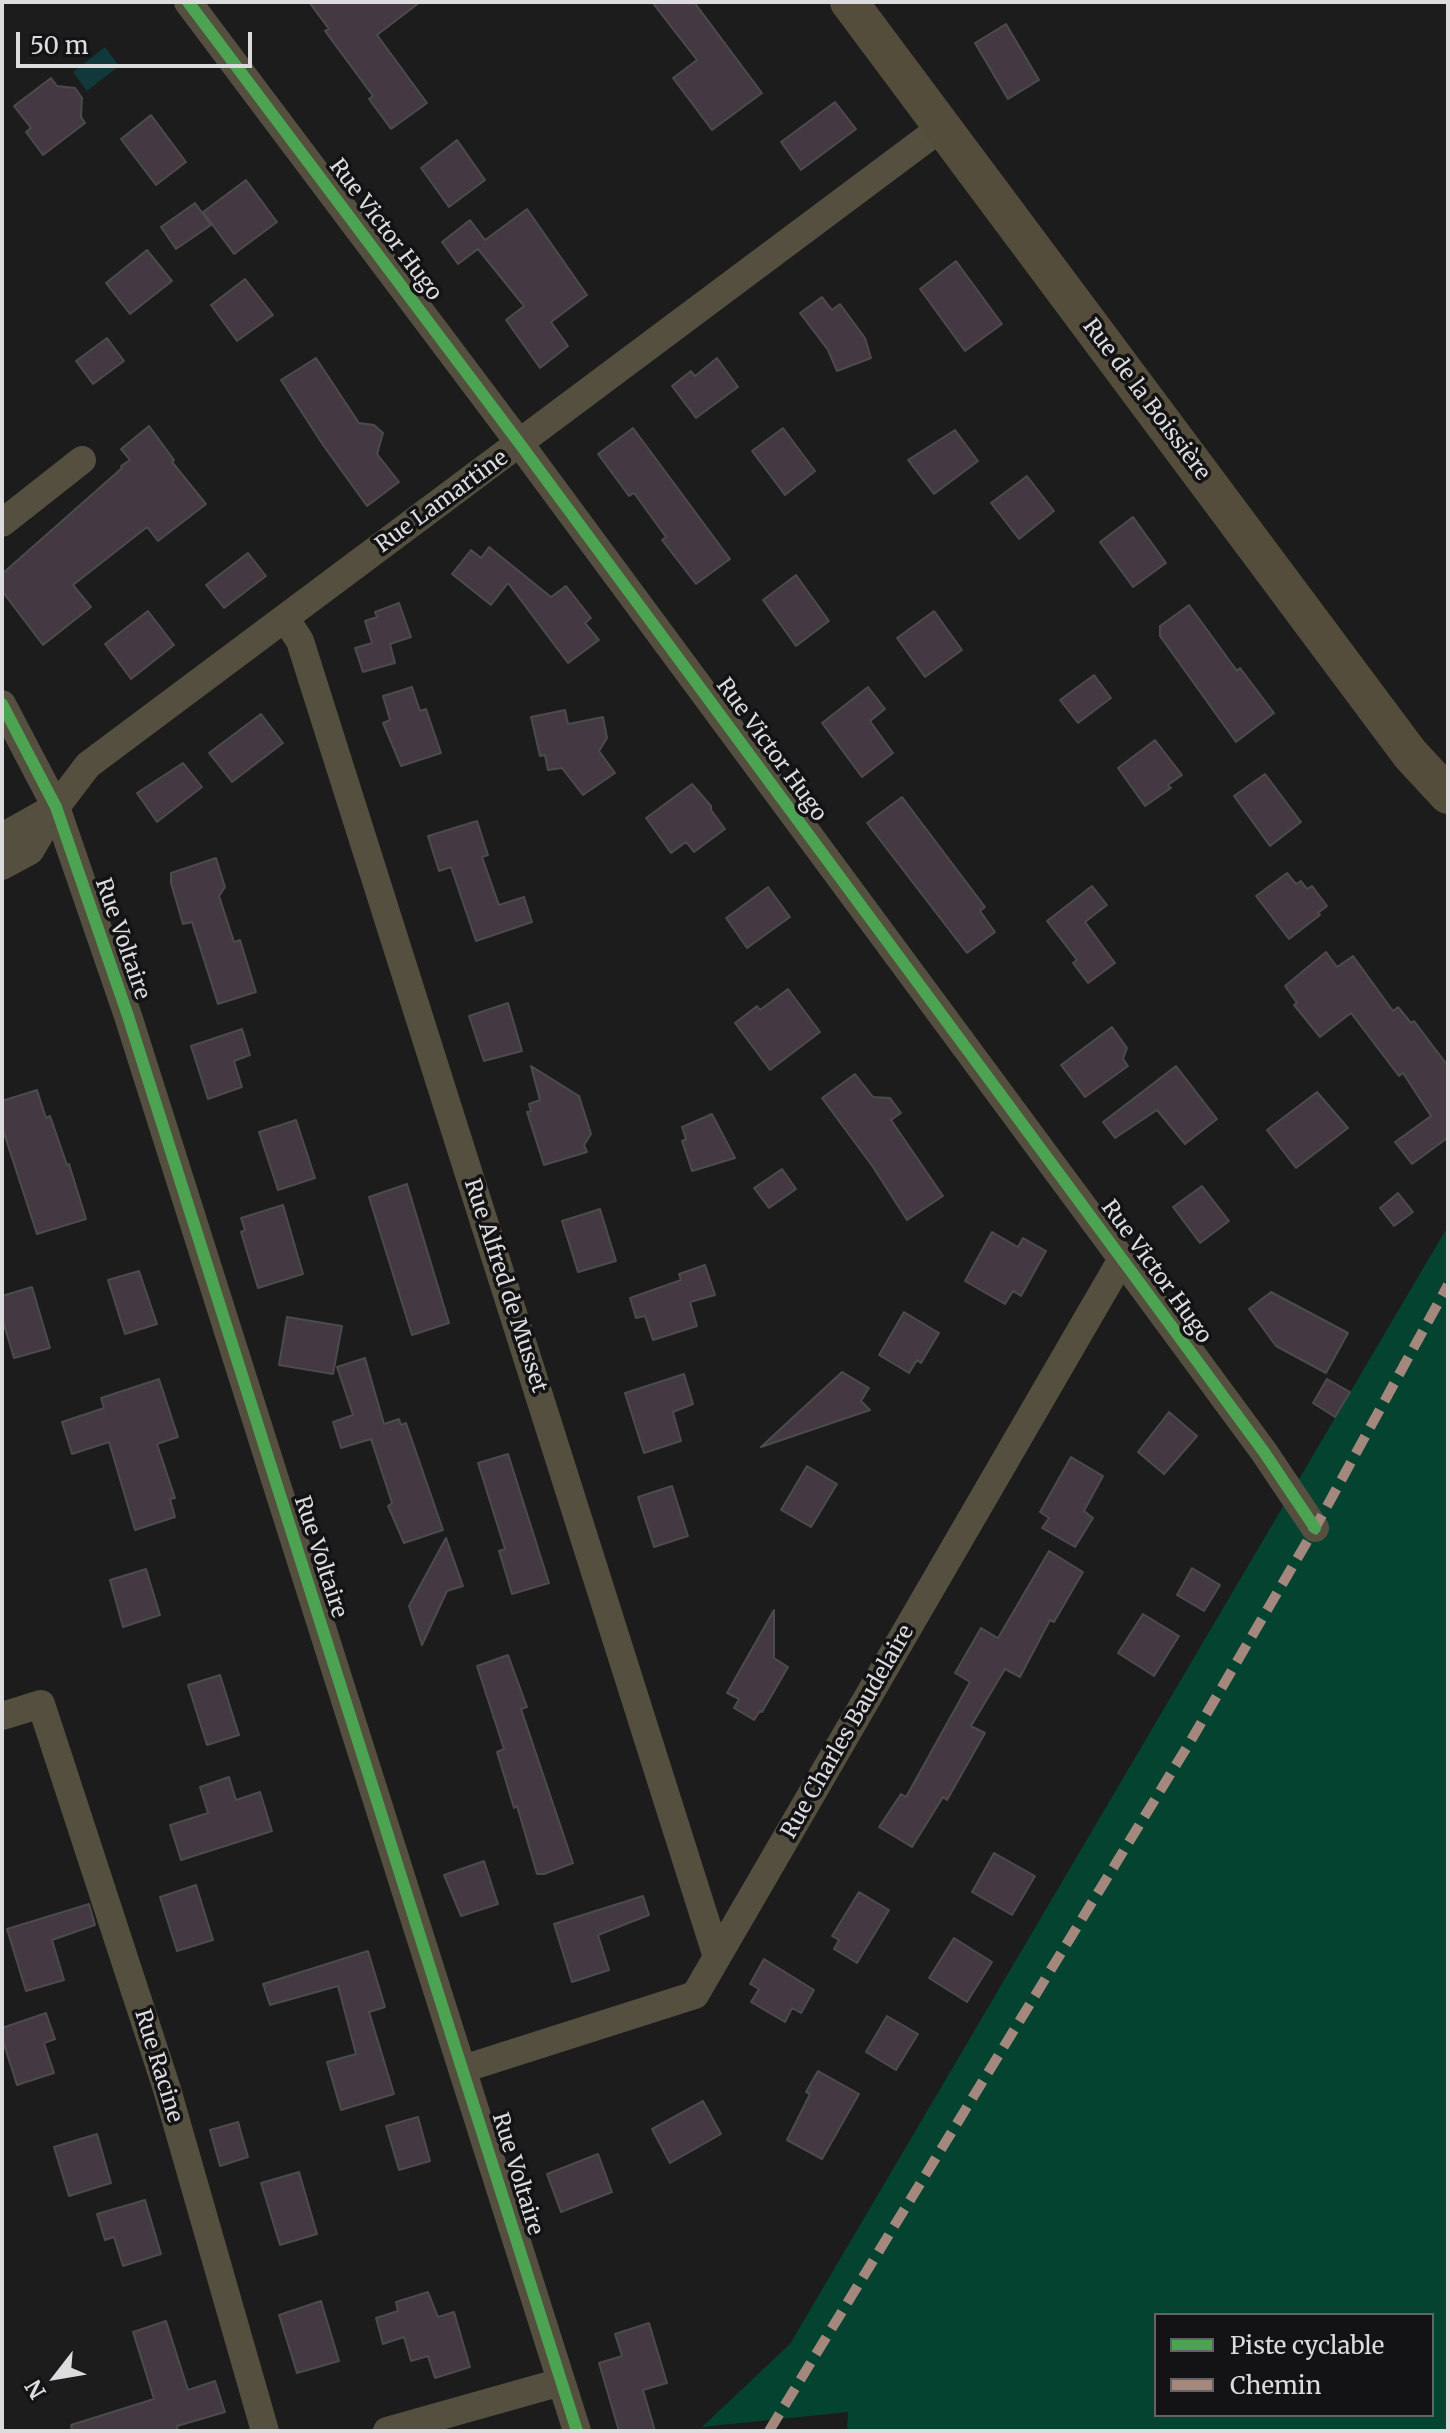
<!DOCTYPE html>
<html>
<head>
<meta charset="utf-8">
<style>
	body { margin:0 }
	#map { position:relative; width:1450px; height:2433px; overflow:hidden; background:#1c1c1c; font-family:Merriweather,serif }
	canvas { display:block }
	.frame { position:absolute; inset:0; border:4px solid #dcdbdd; pointer-events:none }
	.legend { position:absolute; left:1154px; top:2313px; width:280px; height:104px; box-sizing:border-box; background:#131214; border:2px solid #636264; margin:0; padding:10px 14px; list-style:none; font-size:24px; color:#dcdbdd }
	.legend li { display:flex; align-items:center; gap:16px; height:40px }
	.legend b { width:40px; border:2px solid #636264 }
	.north { position:absolute; left:16px; top:2337px; width:80px; height:80px; -webkit-text-stroke:6px #131214; paint-order:stroke; rotate:239deg; font-size:22px; font-weight:700; line-height:32px; text-align:center; color:#dcdbdd }
	.north::after { content:''; display:block; margin:auto; width:28px; height:36px; background:#dcdbdd; clip-path:polygon(50% 0,100% 100%,50% 72%,0 100%) }
	.scale { position:absolute; left:16px; top:32px; width:236px; height:36px; box-sizing:border-box; border:4px solid #dcdbdd; border-top:0; padding-left:10px; font-size:24px; line-height:28px; white-space:nowrap; color:#dcdbdd; -webkit-text-stroke:6px #131214; paint-order:stroke }
</style>
</head>
<body>
<div id="map">
<canvas width="1450" height="2433"></canvas>
<div class="frame"></div>
<ul class="legend">
<li><b style="height:10px;background:#4ca352"></b>Piste cyclable</li>
<li><b style="height:10px;background:#a5887d"></b>Chemin</li>
</ul>
<div class="north">N</div>
<div class="scale">50 m</div>
</div>
<script>
const c = document.querySelector('canvas').getContext('2d');
c.lineJoin = 'round';
function paint(path, color) { c.fillStyle = color; c.fill(path, 'evenodd'); }
function strokePath(path, color, width, dash) { c.strokeStyle = color; c.lineWidth = width; c.lineCap = dash ? 'butt' : 'round'; c.setLineDash(dash || []); c.stroke(path); }
function drawText(font, color, halo, rows, align = 'center') {
  c.font = font + ' Merriweather,serif'; c.lineWidth = 7; c.setLineDash([]); c.textBaseline = 'middle'; c.strokeStyle = halo; c.fillStyle = color; for (const [text, x, y, turn = 0] of rows) {
    c.save(); c.translate(x, y); c.rotate((+turn || 0) * Math.PI / 180); c.textAlign = isNaN(turn) ? turn : align; if (halo) c.strokeText(text, 0, 0); c.fillText(text, 0, 0); c.restore();
  }
}
paint(new Path2D(`
	M1448 1226V2431H847L848 2412 702 2427 790 2344ZM1156 2315H1432V2415H1156Z`), '#04432f');
paint(new Path2D(`
	M105 47 119 66 87 91 73 72Z`), '#11393c');
const building = new Path2D(`
	M309 2H420L377 35 427 103 391 129 369 99 373 96 325 31 329 29Z
	M652 2H694L762 93 712 130 673 78 697 60Z
	M1006 24 1039 80 1008 99 975 43Z
	M51 78 57 86 75 88 82 98 81 117 85 123 43 155 26 132 31 128 14 106Z
	M835 102 856 129 801 170 781 142Z
	M151 115 186 162 156 185 121 139Z
	M457 140 485 180 449 207 421 168Z
	M246 180 277 222 234 254 203 212Z
	M195 203 211 225 176 249 161 227Z
	M527 209 587 295 551 322 568 346 540 368 506 320 524 306 478 249 458 264 442 242 470 220 485 240Z
	M147 250 172 281 130 314 106 283Z
	M956 261 1002 324 965 351 920 289Z
	M245 279 273 315 237 341 211 305Z
	M822 297 832 310 840 304 865 338 871 358 837 371 828 350 800 313Z
	M107 338 124 361 93 384 76 361Z
	M316 358 359 423 374 425 383 433 377 454 399 482 367 506 323 445 281 380Z
	M717 358 738 387 696 418 672 386 691 371 695 376Z
	M149 426 174 460 172 462 206 504 158 541 147 527 73 585 91 607 43 645 2 591V574L122 468 121 466 130 460 121 449Z
	M633 428 730 559 696 584 662 540 666 537 634 493 629 496 598 454Z
	M783 428 815 471 785 495 752 451Z
	M955 430 978 461 934 494 908 460Z
	M1027 476 1054 511 1019 539 991 503Z
	M1133 517 1166 563 1133 587 1100 542Z
	M489 547 551 597 566 586 591 618 585 623 599 640 568 663 508 583 491 605 452 574 471 550 481 558Z
	M248 553 266 576 224 608 206 585Z
	M796 575 829 621 796 646 763 600Z
	M399 603 411 637 390 644 395 663 363 672 355 648 372 643 365 621 377 617 375 612Z
	M1189 605 1237 671 1240 668 1274 713 1236 742 1160 636V626Z
	M148 611 174 645 131 679 105 644Z
	M934 611 962 650 925 677 897 638Z
	M1094 675 1111 698 1078 723 1060 700Z
	M412 687 420 711 426 709 441 753 401 766 383 723 390 720 383 696Z
	M868 687 885 709 870 721 893 753 862 777 822 723Z
	M565 710 568 724 603 717 607 738 599 751 615 773 583 795 562 768 548 770 545 755 540 756 531 717Z
	M261 714 283 743 232 782 209 753Z
	M1155 740 1182 775 1168 785 1171 788 1145 806 1118 768Z
	M183 763 202 787 157 822 137 793Z
	M1265 774 1301 822 1270 846 1234 796Z
	M692 784 711 806V810L725 829 694 852 686 842 671 853 646 818Z
	M902 797 985 907 980 911 995 932 967 953 867 823Z
	M477 821 488 855 482 857 499 905 524 897 532 922 476 941 451 867 439 871 428 836Z
	M216 858 225 887 219 896 234 942 240 940 256 992 218 1004 192 922 183 924 171 883V873Z
	M1287 873 1296 884 1301 881 1307 889 1312 886 1327 906 1318 913 1320 915 1289 939 1256 896Z
	M1092 886 1107 905 1085 922 1115 963 1088 983 1073 963 1077 960 1047 921Z
	M768 887 790 917 747 948 726 918Z
	M1326 952 1337 967 1353 956 1393 1011 1398 1007 1411 1023 1414 1021 1448 1066V1142L1446 1139 1412 1164 1395 1142 1431 1116 1403 1073 1399 1076 1351 1013 1320 1037 1294 1005 1297 1003 1285 986Z
	M788 989 820 1032 770 1070 735 1023 757 1006 760 1010Z
	M508 1003 522 1051 484 1061 469 1016Z
	M1112 1027 1127 1048 1123 1059 1128 1066 1085 1097 1061 1065Z
	M242 1029 250 1055 234 1061 242 1087 208 1099 191 1046Z
	M531 1066 579 1096 591 1134 584 1145 587 1152 544 1165 527 1112 531 1111 529 1104 540 1100Z
	M1176 1066 1217 1119 1185 1144 1157 1110 1115 1138 1103 1122Z
	M855 1074 873 1097 890 1098 901 1113 891 1120 943 1196 907 1220 873 1167 822 1098Z
	M37 1090 46 1118 50 1116 67 1165 69 1164 86 1219 37 1234 2 1127V1101Z
	M1317 1092 1348 1128 1296 1168 1267 1130Z
	M712 1114 735 1158 692 1171 682 1141 686 1139 682 1127Z
	M296 1120 315 1178 278 1190 259 1132Z
	M782 1169 796 1189 769 1208 754 1188Z
	M407 1184 449 1323 412 1335 369 1197Z
	M1202 1186 1229 1221 1200 1243 1173 1207Z
	M1398 1193 1413 1212 1394 1226 1380 1208Z
	M283 1205 303 1274 258 1288 241 1232 245 1230 241 1218Z
	M600 1209 616 1261 578 1272 562 1221Z
	M992 1232 1018 1247 1023 1238 1046 1251 1021 1296 1013 1291 1005 1304 965 1281Z
	M705 1265 715 1295 690 1302 697 1326 653 1340 645 1316 636 1318 630 1298 681 1280 679 1274Z
	M139 1271 157 1324 125 1334 108 1280Z
	M32 1287 50 1348 14 1358 2 1318V1296Z
	M1271 1292 1348 1333 1326 1373 1276 1346 1249 1309Z
	M904 1312 939 1333 921 1363 917 1360 909 1373 879 1355Z
	M287 1317 342 1326 333 1374 279 1365Z
	M365 1358 384 1424 399 1419 401 1425 406 1423 443 1530 404 1543 388 1506 392 1503 371 1439 341 1448 333 1422 353 1415 337 1367Z
	M842 1372 869 1388 861 1401 870 1410 761 1447Z
	M684 1374 693 1404 673 1412 681 1441 644 1453 625 1393Z
	M159 1379 178 1437 157 1444 175 1498 170 1499 175 1517 135 1530 109 1442 72 1454 62 1422 104 1408 101 1398Z
	M1327 1379 1350 1392 1335 1417 1313 1403Z
	M1169 1412 1197 1436 1164 1474 1138 1452Z
	M508 1454 549 1583 512 1594 499 1551 505 1549 478 1463Z
	M1071 1457 1103 1476 1084 1511 1093 1518 1075 1547 1042 1528 1049 1518 1040 1512Z
	M807 1466 837 1484 811 1527 781 1510Z
	M672 1486 688 1536 654 1547 638 1497Z
	M446 1538 463 1586 447 1591 422 1645 409 1606Z
	M1049 1551 1083 1572 1054 1622 1050 1620 1020 1677 1005 1669 971 1726 985 1733 947 1800 943 1797 912 1847 879 1827 901 1794 906 1797 970 1682 955 1673 981 1628 998 1638Z
	M1192 1568 1220 1585 1204 1611 1177 1595Z
	M146 1569 160 1615 123 1627 110 1580Z
	M774 1610V1658L788 1667 762 1712 760 1711 754 1720 734 1708 739 1699 727 1693Z
	M1143 1614 1179 1636 1154 1676 1118 1653Z
	M508 1655 527 1707 521 1709 573 1863 544 1874H537L517 1806 514 1808 497 1752 504 1749 477 1666Z
	M220 1675 239 1735 207 1745 188 1685Z
	M229 1777 236 1800 260 1792 272 1831 181 1860 170 1825 208 1813 200 1787Z
	M994 1853 1035 1876 1012 1915 972 1892Z
	M484 1861 498 1904 461 1916 444 1875Z
	M196 1885 213 1940 177 1951 160 1897Z
	M859 1892 889 1910 857 1963 834 1949 839 1940 832 1936Z
	M643 1896 649 1915 598 1935 609 1970 572 1982 554 1924Z
	M89 1904 95 1925 52 1940 64 1980 26 1991 7 1929Z
	M954 1938 992 1962 967 2002 929 1978Z
	M368 1951 385 2007 369 2012 394 2094 341 2110 327 2062 356 2054 338 1986 270 2005 263 1984Z
	M764 1959 814 1990 801 2013 792 2008 785 2022 751 2002 759 1989 750 1984Z
	M46 2013 55 2039 44 2043 54 2073 17 2085 2 2038V2028Z
	M887 2016 918 2034 896 2070 866 2052Z
	M818 2071 859 2094 822 2159 787 2140 810 2094 806 2092Z
	M703 2101 721 2134 670 2163 652 2129Z
	M418 2117 430 2161 399 2170 386 2126Z
	M238 2122 248 2157 220 2166 210 2130Z
	M97 2134 111 2183 69 2196 54 2147Z
	M598 2154 612 2192 561 2212 547 2174Z
	M299 2172 317 2234 280 2245 261 2183Z
	M145 2200 161 2254 123 2266 114 2237 105 2240 97 2214Z
	M428 2292 438 2317 454 2312 470 2367 435 2378 428 2356 411 2361 404 2337 383 2344 376 2318 398 2311 396 2302Z
	M321 2301 339 2361 297 2373 279 2315Z
	M166 2321 188 2390 215 2381 225 2412 177 2426 178 2431H72L71 2425 154 2399 133 2332Z
	M649 2323 667 2383 643 2390 655 2431H619L599 2363 622 2356 615 2334Z`);
paint(building, '#443842');
strokePath(building, '#4c4b4c', 2);
strokePath(new Path2D(`
	M188 2 520 444 1122 1259 1264 1452 1315 1528
	M2 523 82 460
	M285 618 300 641 717 1957
	M2 704 56 807 128 1016 577 2431
	M2 837 52 809
	M2 866 30 851 56 807 88 765 942 127
	M2 1716 41 1704 166 2086 265 2431
	M463 2069 695 1995 1122 1259
	M387 2431 561 2382`), '#544f3f', 28);
strokePath(new Path2D(`
	M849 2 1410 754 1448 795`), '#544d3b', 38);
strokePath(new Path2D(`
	M769 2431 1190 1742 1315 1528 1448 1285`), '#a5887d', 10, [20, 10]);
strokePath(new Path2D(`
	M188 2 520 444 1122 1259 1264 1452 1315 1528
	M2 704 56 807 128 1016 577 2431`), '#4ca352', 12);
drawText('22px', '#dcdbdd', '#131214', [
	["Rue Victor Hugo",385,230,53],
	["Rue de la Boissière",1146,400,53],
	["Rue Lamartine",442,502,-36],
	["Rue Victor Hugo",771,750,54],
	["Rue Voltaire",122,939,71],
	["Rue Victor Hugo",1156,1272,54],
	["Rue Alfred de Musset",505,1286,72],
	["Rue Voltaire",320,1557,72],
	["Rue Charles Baudelaire",848,1732,-60],
	["Rue Racine",158,2066,73],
	["Rue Voltaire",517,2174,73]
]);
</script>
</body>
</html>
